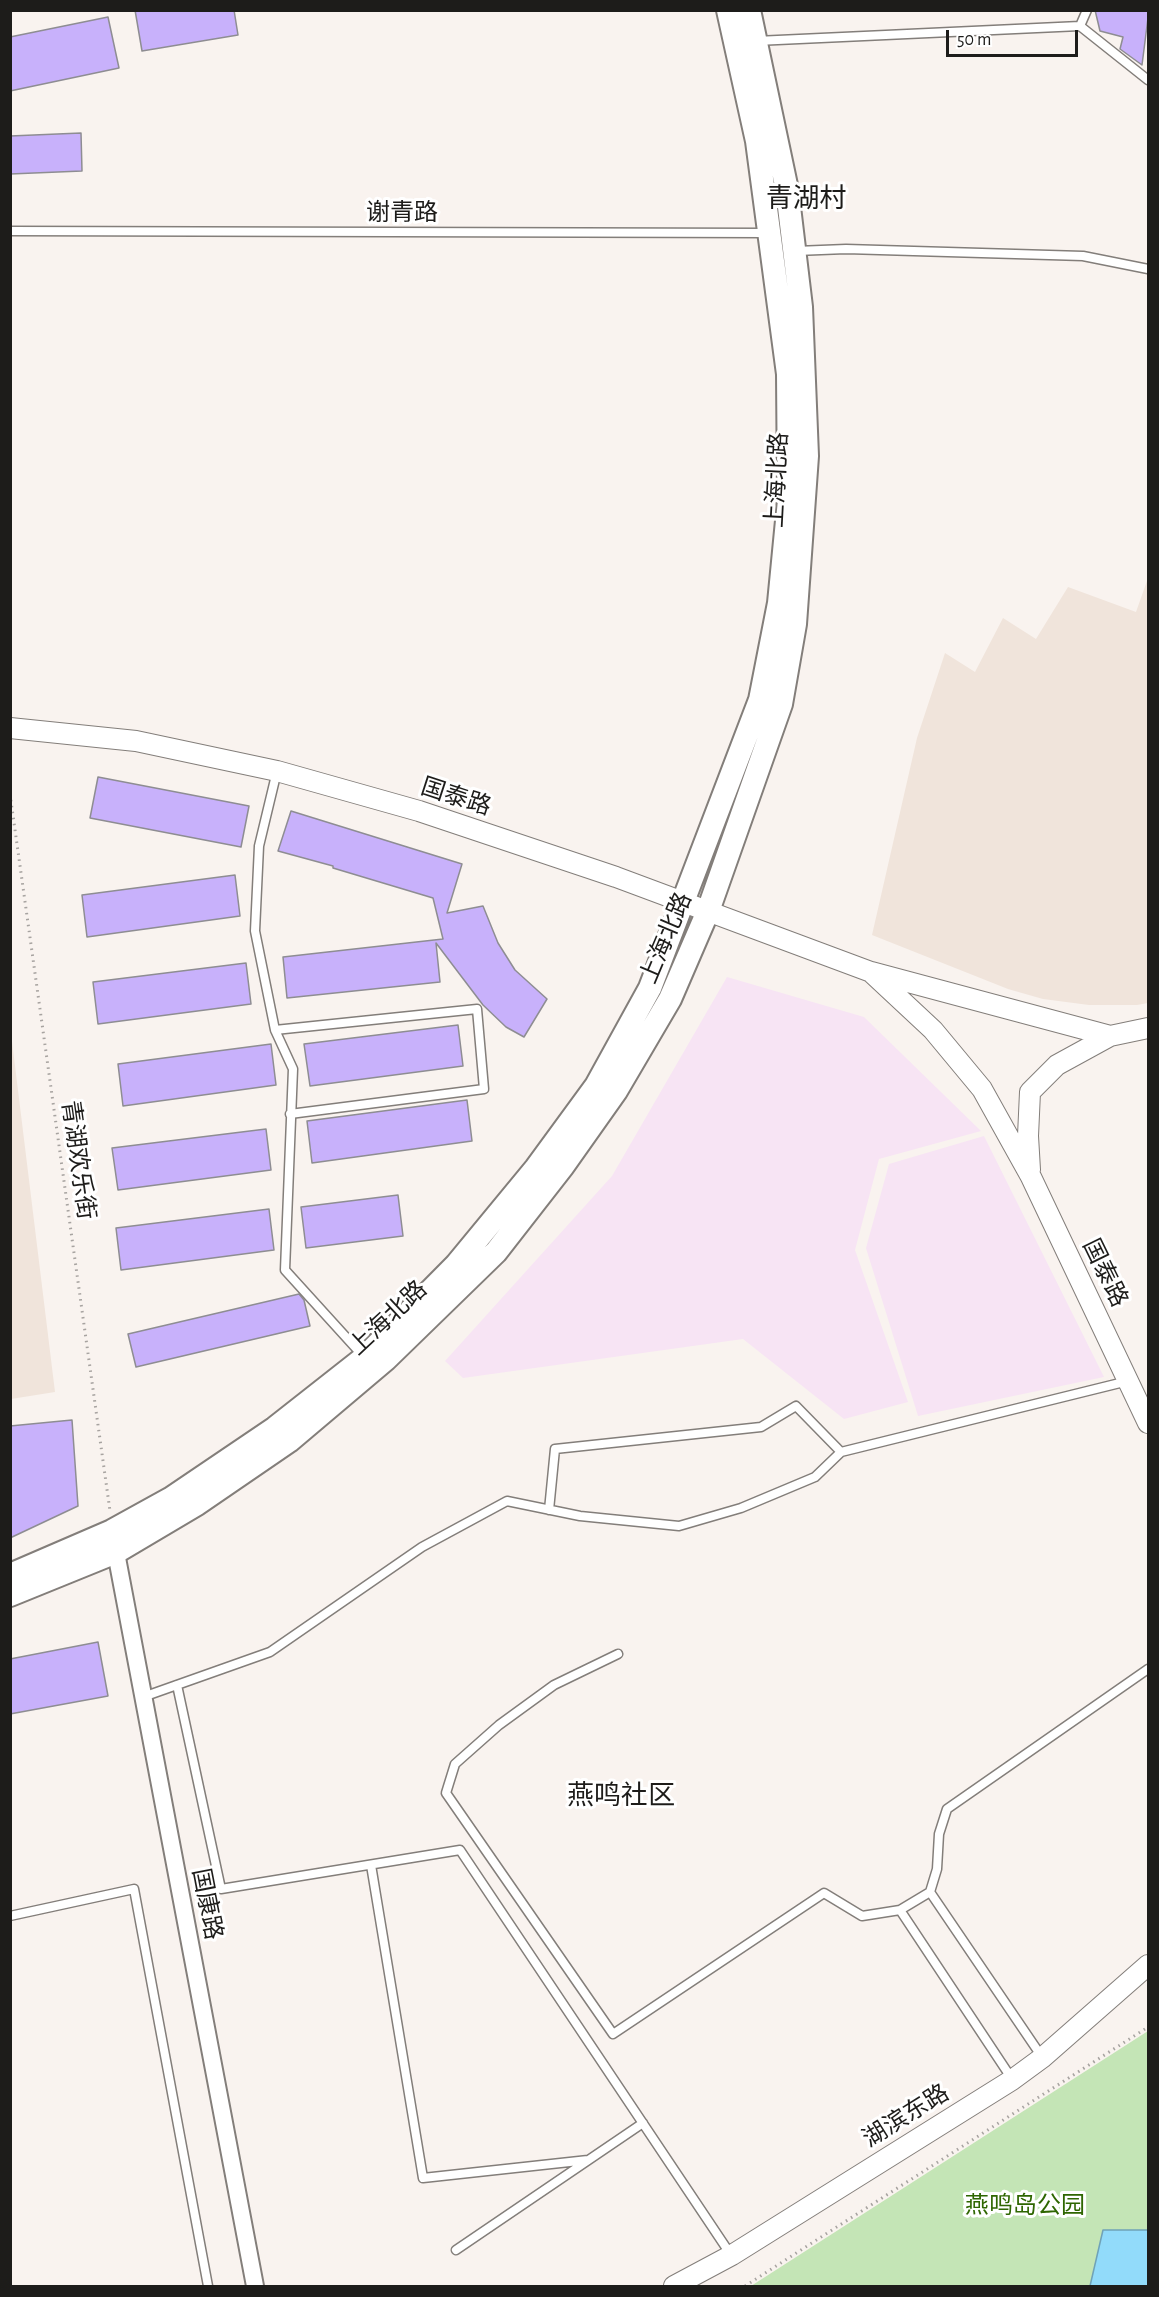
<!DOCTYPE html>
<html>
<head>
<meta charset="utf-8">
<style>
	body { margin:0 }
	#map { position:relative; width:1159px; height:2297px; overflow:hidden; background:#f9f3ef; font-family:"Alegreya Sans",sans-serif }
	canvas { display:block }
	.frame { position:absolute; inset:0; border:12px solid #1d1c1a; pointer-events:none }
	.scale { position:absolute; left:946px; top:30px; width:132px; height:27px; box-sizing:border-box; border:3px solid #1d1c1a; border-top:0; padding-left:8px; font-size:18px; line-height:21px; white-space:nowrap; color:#1d1c1a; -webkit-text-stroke:4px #fff; paint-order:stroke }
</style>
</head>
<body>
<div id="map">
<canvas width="1159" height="2297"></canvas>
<div class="frame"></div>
<div class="scale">50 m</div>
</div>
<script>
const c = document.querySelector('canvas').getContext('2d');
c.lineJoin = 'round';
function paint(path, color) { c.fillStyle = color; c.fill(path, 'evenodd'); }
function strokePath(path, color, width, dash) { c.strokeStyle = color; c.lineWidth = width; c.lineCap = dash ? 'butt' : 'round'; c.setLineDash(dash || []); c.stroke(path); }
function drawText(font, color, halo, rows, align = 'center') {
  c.font = font + ' "Alegreya Sans","Noto Sans SC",sans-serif'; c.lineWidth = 6; c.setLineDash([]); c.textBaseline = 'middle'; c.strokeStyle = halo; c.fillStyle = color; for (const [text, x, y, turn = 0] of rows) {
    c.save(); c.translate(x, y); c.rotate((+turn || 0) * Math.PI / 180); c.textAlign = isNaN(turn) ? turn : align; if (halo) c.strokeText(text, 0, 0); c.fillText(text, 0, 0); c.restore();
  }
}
paint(new Path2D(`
	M727 977 864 1017 981 1131 879 1159 855 1250 908 1402 844 1419 743 1339 463 1378 445 1361 612 1176Z
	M984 1136 1104 1377 918 1416 866 1248 889 1164Z`), '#f7e4f4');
paint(new Path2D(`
	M1148 578V1003L1137 1005H1089L1043 999 1008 989 872 935 917 738 945 653 975 672 1003 618 1036 639 1068 587 1136 612Z
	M10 1025 55 1392 11 1399H10Z`), '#f0e4db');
paint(new Path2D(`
	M1148 2031V2230H1103L1090 2286H751Z`), '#c4e5b6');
const water = new Path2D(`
	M1103 2230H1148V2286H1090Z`);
paint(water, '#92dbfa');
strokePath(water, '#6fa2b7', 1.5);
const building = new Path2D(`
	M135 10H234L238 35 142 51Z
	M1095 10H1149L1142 65 1120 49 1123 37 1100 31Z
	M108 17 119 68 10 91V37Z
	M81 133 82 171 10 174V136Z
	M98 777 249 806 241 847 90 818Z
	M291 811 462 864 447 913 483 906 498 943 515 970 547 999 524 1037 506 1027 483 1005 436 943 440 982 287 998 283 957 443 939 433 898 333 868V866L278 851Z
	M235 875 240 916 87 937 82 895Z
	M246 963 251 1004 98 1024 93 982Z
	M458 1025 463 1066 310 1086 304 1044Z
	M271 1044 276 1085 123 1106 118 1064Z
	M467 1100 472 1141 312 1163 307 1121Z
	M266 1129 271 1170 118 1190 112 1148Z
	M398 1195 403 1236 306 1248 301 1207Z
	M269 1209 274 1250 121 1270 116 1228Z
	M299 1294 304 1300 310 1326 136 1367 128 1334Z
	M72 1420 78 1506 10 1538V1426Z
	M98 1642 108 1696 10 1714V1659Z`);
paint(building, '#c8b1fb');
strokePath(building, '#8e8d92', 1.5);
const service = new Path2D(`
	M1087 10 1080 26 1148 80
	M756 41 1080 26
	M10 231 769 233
	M796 251 846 249 1083 256 1148 269
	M277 771 259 846 255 931 275 1030 293 1069 285 1270 364 1357
	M275 1030 477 1009 484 1089 290 1114
	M549 1510 555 1449 761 1427 796 1406 841 1452
	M618 1654 554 1685 499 1725 455 1764 446 1793 613 2034 824 1893 862 1916 900 1910 1012 2079
	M177 1685 221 1889 460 1850 731 2255
	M143 1697 270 1652 422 1547 507 1501 580 1516 679 1526 741 1508 815 1477 841 1452 1128 1381
	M371 1865 423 2178 588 2160
	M900 1910 930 1892
	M10 1916 134 1889 208 2286
	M1042 2057 930 1892 937 1869 939 1834 947 1809 1148 1669
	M456 2250 643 2123`);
const minor = new Path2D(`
	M114 1542 255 2286`);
const tertiary = new Path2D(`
	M10 728 136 741 277 771 419 811 616 877 871 972 1110 1036 1148 1028
	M873 974 933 1030 982 1089 1031 1177 1148 1423
	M1030 1170 1028 1136 1030 1092 1057 1065 1110 1036
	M674 2286 732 2255 1012 2080 1042 2058 1148 1965`);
const secondary = new Path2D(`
	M10 1575 112 1531 170 1499 275 1428 364 1358 456 1265 536 1168 596 1086 650 988 760 700 779 603 789 500 788 374 757 141 728 10
	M10 1595 116 1552 197 1504 289 1441 386 1359 496 1252 563 1166 616 1091 670 999 708 911 781 704 795 624 807 456 801 307 787 190 749 10`);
strokePath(service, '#837e7a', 11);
strokePath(minor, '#837e7a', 20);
strokePath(tertiary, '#837e7a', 22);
strokePath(secondary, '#837e7a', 26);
strokePath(new Path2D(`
	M10 794 110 1511
	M745 2286 1148 2027`), '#a7a3a0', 3, [1.5, 4.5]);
strokePath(service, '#fff', 8);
strokePath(minor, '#fff', 16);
strokePath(tertiary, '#fff', 20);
strokePath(secondary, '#fff', 22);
drawText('24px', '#1d1c1a', '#fff', [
	["谢青路",402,213],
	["上海北路",777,480,-87],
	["国泰路",456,797,18],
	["上海北路",666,938,-67],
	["青湖欢乐街",78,1160,82],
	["国泰路",1105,1273,64],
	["上海北路",388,1318,-43],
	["国康路",207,1904,79],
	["湖滨东路",906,2116,-32]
]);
drawText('24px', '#2e6601', '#fff', [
	["燕鸣岛公园",1025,2206]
]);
drawText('27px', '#1d1c1a', '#fff', [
	["青湖村",806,199],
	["燕鸣社区",621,1796]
]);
</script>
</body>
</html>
